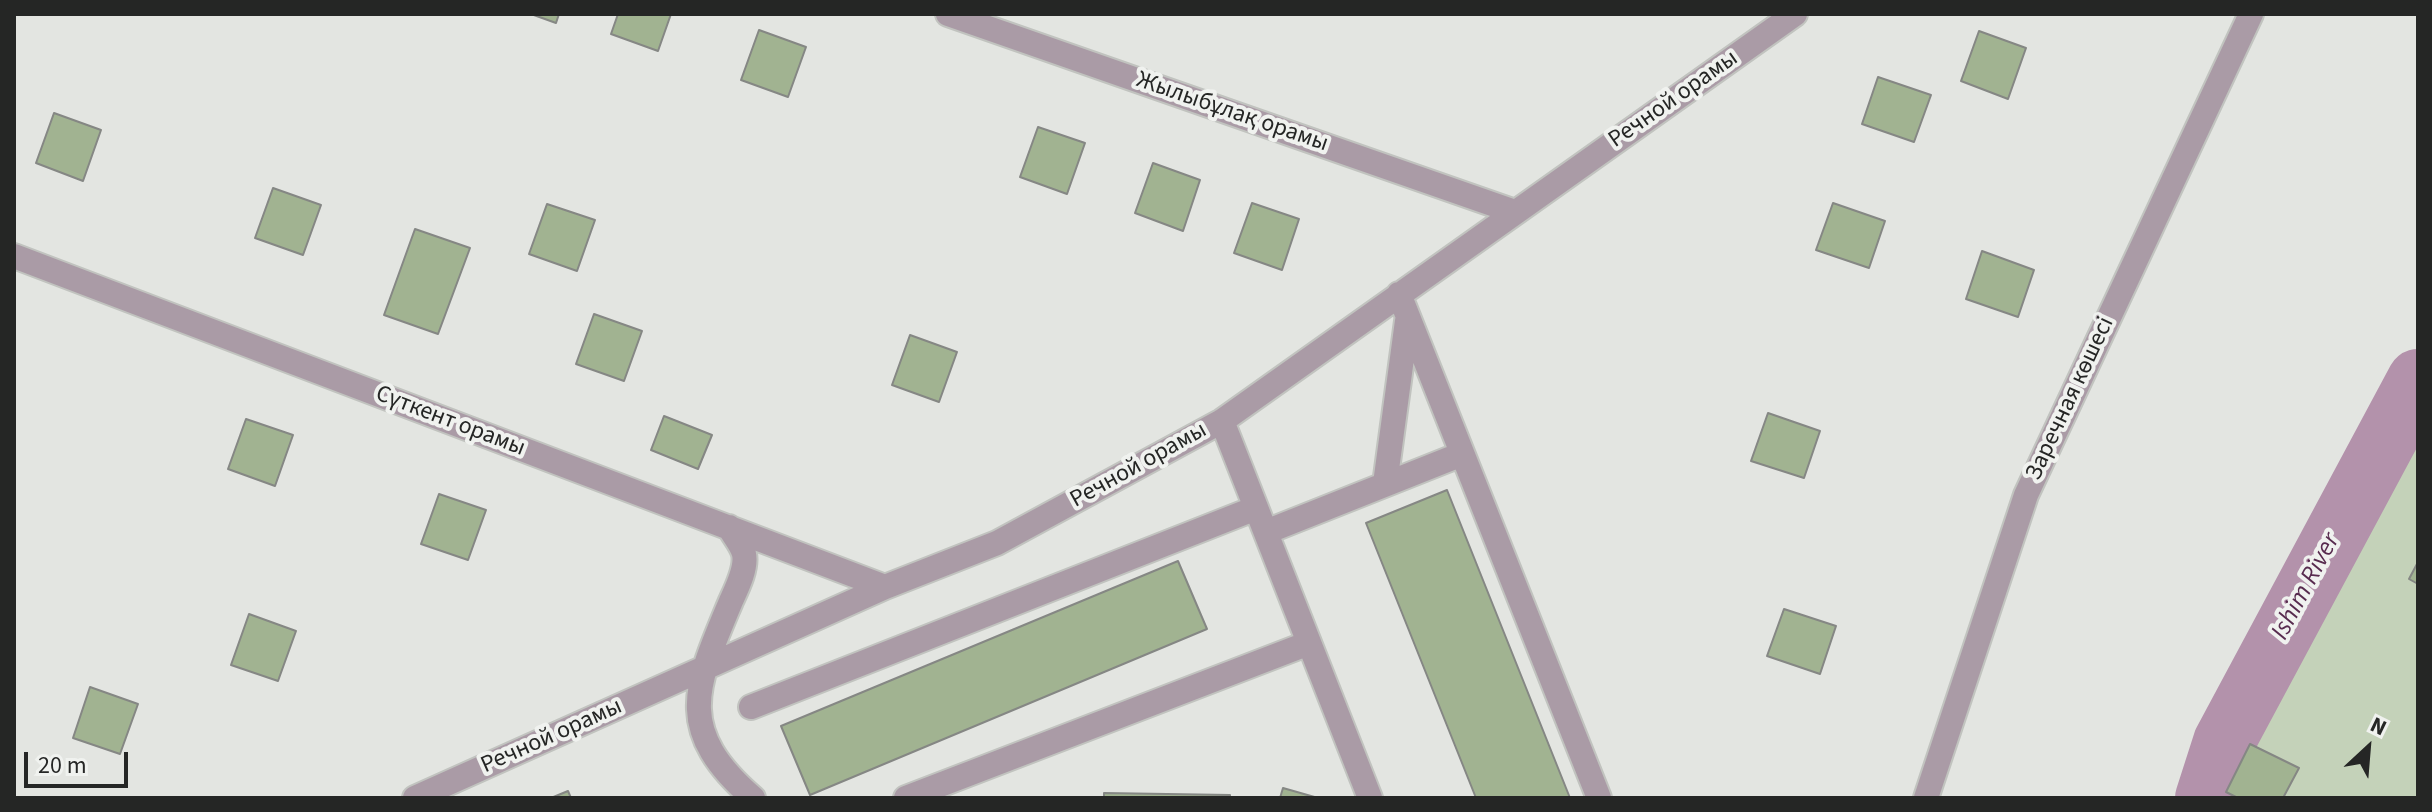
<!DOCTYPE html>
<html>
<head>
<meta charset="utf-8">
<style>
	body { margin:0 }
	#map { position:relative; width:2432px; height:812px; overflow:hidden; background:#e3e5e1; font-family:"Source Sans 3",sans-serif }
	canvas { display:block }
	.frame { position:absolute; inset:0; border:16px solid #252625; pointer-events:none }
	.north { position:absolute; left:2328px; top:708px; width:80px; height:80px; -webkit-text-stroke:6px #f0f2ef; paint-order:stroke; rotate:26deg; font-size:22px; font-weight:700; line-height:32px; text-align:center; color:#252625 }
	.north::after { content:''; display:block; margin:auto; width:28px; height:36px; background:#252625; clip-path:polygon(50% 0,100% 100%,50% 72%,0 100%) }
	.scale { position:absolute; left:24px; top:752px; width:104px; height:36px; box-sizing:border-box; border:4px solid #252625; border-top:0; padding-left:10px; font-size:24px; line-height:28px; white-space:nowrap; color:#252625; -webkit-text-stroke:6px #f0f2ef; paint-order:stroke }
</style>
</head>
<body>
<div id="map">
<canvas width="2432" height="812"></canvas>
<div class="frame"></div>
<div class="north">N</div>
<div class="scale">20 m</div>
</div>
<script>
const c = document.querySelector('canvas').getContext('2d');
c.lineJoin = 'round';
function paint(path, color) { c.fillStyle = color; c.fill(path, 'evenodd'); }
function strokePath(path, color, width, dash) { c.strokeStyle = color; c.lineWidth = width; c.lineCap = dash ? 'butt' : 'round'; c.setLineDash(dash || []); c.stroke(path); }
function drawText(font, color, halo, rows, align = 'center') {
  c.font = font + ' "Source Sans 3",sans-serif'; c.lineWidth = 8; c.setLineDash([]); c.textBaseline = 'middle'; c.strokeStyle = halo; c.fillStyle = color; for (const [text, x, y, turn = 0] of rows) {
    c.save(); c.translate(x, y); c.rotate((+turn || 0) * Math.PI / 180); c.textAlign = isNaN(turn) ? turn : align; if (halo) c.strokeText(text, 0, 0); c.fillText(text, 0, 0); c.restore();
  }
}
paint(new Path2D(`
	M2418 394V798H2187Z`), '#c4d2b9');
strokePath(new Path2D(`
	M2206 798 2224 742 2418 380`), '#b392ab', 62);
const building = new Path2D(`
	M531 14H559L556 23Z
	M618 14H671L658 51 611 34Z
	M759 30 806 47 788 97 741 80Z
	M1979 31 2026 48 2008 99 1961 81Z
	M1878 77 1931 95 1914 142 1862 124Z
	M54 113 101 130 83 181 36 163Z
	M1038 127 1085 143 1067 194 1020 177Z
	M1153 163 1200 180 1183 231 1135 213Z
	M273 188 321 205 303 255 255 238Z
	M1252 203 1299 219 1282 270 1234 253Z
	M1833 203 1885 221 1869 268 1816 250Z
	M547 204 595 220 577 271 529 254Z
	M415 229 470 248 438 334 384 315Z
	M1982 251 2034 270 2018 317 1966 299Z
	M594 314 642 331 624 381 576 364Z
	M910 335 957 352 939 402 892 385Z
	M1768 413 1820 431 1804 478 1751 461Z
	M664 416 712 435 698 469 651 450Z
	M246 419 293 435 275 486 228 469Z
	M1447 490 1570 798H1476L1366 523Z
	M439 494 486 510 468 560 421 544Z
	M1178 561 1207 629 810 795 781 726Z
	M2418 562V584L2409 579Z
	M1784 609 1836 626 1820 674 1767 656Z
	M249 614 296 631 278 681 231 665Z
	M90 687 138 704 120 754 73 738Z
	M2250 744 2299 768 2283 798H2238L2226 792Z
	M1283 788 1318 798H1280Z
	M568 791 571 798H551Z
	M1104 793 1230 795V798H1104Z`);
paint(building, '#a1b391');
strokePath(building, '#858784', 2);
const minor = new Path2D(`
	M948 14 1515 212
	M14 256 885 587
	M1399 294 1599 798
	M1222 421 1370 798
	M1385 484 1407 321
	M729 527C733 535 742 545 744 554 747 568 737 588 731 601 696 685 673 729 753 798
	M1266 532 1462 454
	M751 707 1256 508
	M415 798 885 587 997 543 1222 421 1795 14
	M906 798 1309 643
	M1926 798 2026 495 2251 14`);
strokePath(minor, '#c1c3bf', 28);
strokePath(minor, '#aa9ba6', 24);
drawText('24px', '#252625', '#f0f2ef', [
	["Речной орамы",1674,100,-35],
	["Жылыбұлақ орамы",1232,113,19],
	["Заречная көшесі",2071,399,-65],
	["Сүткент орамы",450,422,21],
	["Речной орамы",1139,466,-29],
	["Речной орамы",552,737,-24]
]);
drawText('italic 26px', '#582c4f', '#f0f2ef', [
	["Ishim River",2307,587,-62]
]);
</script>
</body>
</html>
